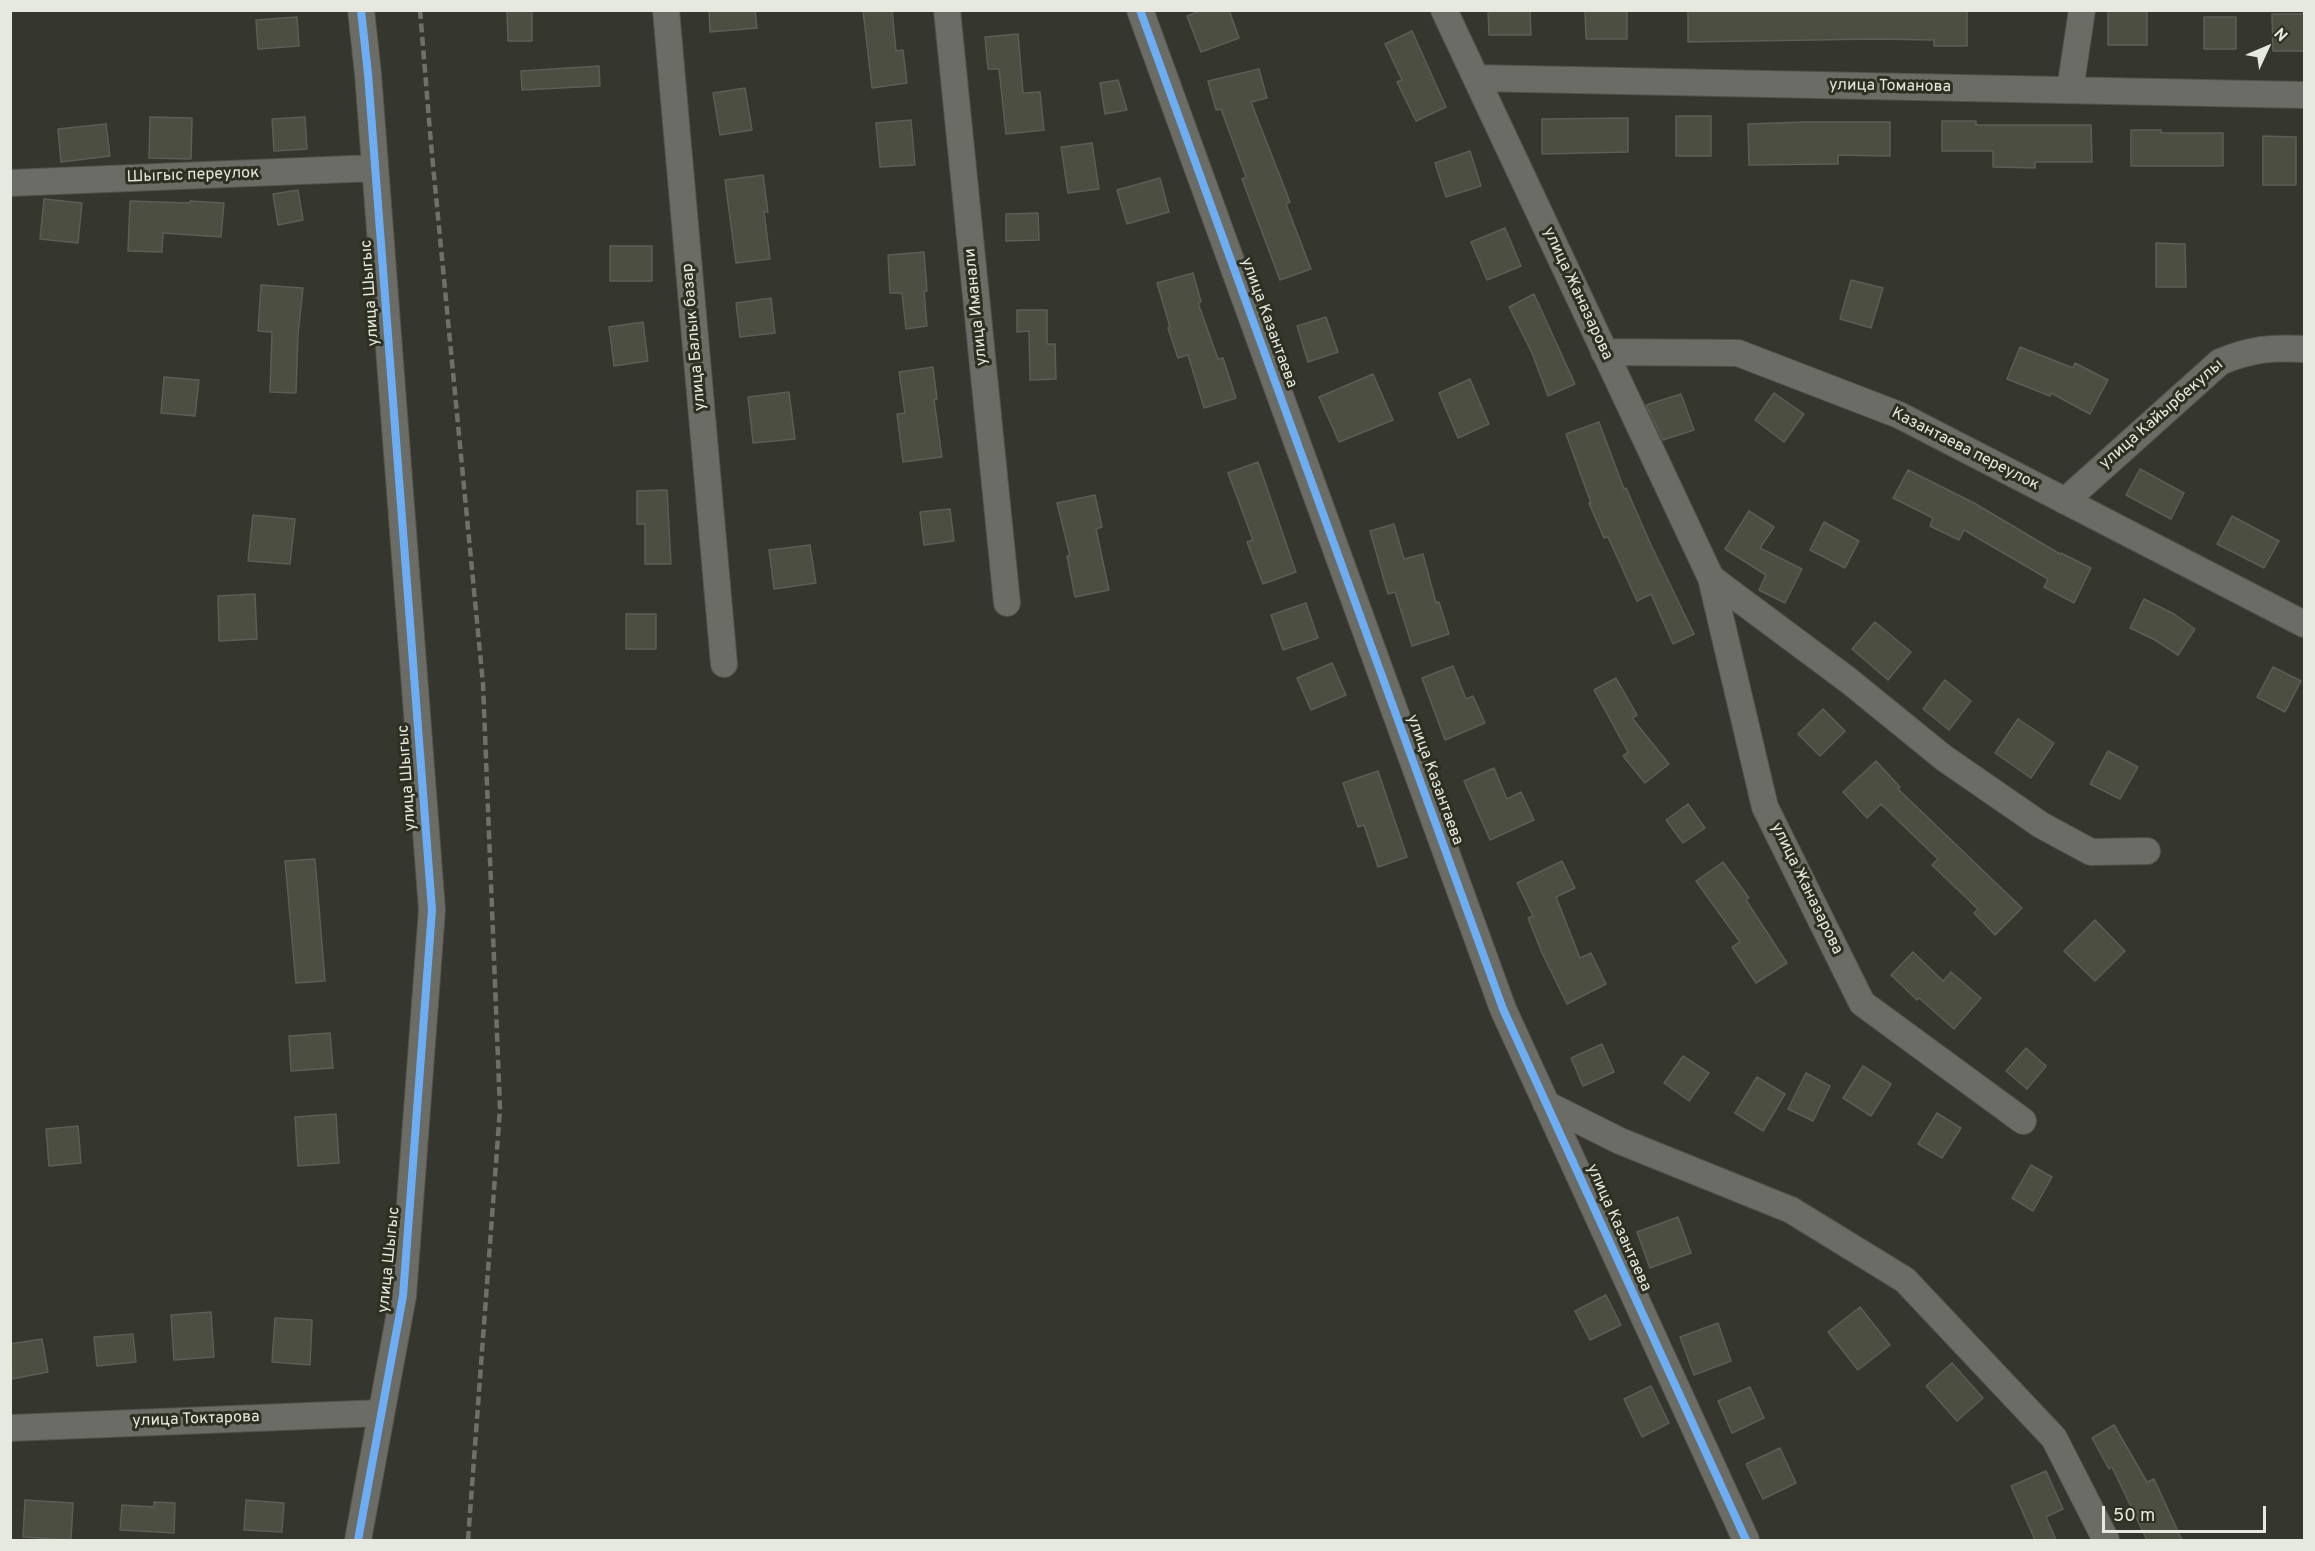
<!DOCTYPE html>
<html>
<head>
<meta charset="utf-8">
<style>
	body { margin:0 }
	#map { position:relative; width:2315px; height:1551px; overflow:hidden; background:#35362e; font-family:Overpass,sans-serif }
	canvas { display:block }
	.frame { position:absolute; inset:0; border:12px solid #e6e9df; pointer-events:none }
	.north { position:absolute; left:2237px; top:18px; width:60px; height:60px; -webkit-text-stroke:4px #2d3021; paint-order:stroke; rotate:46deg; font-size:16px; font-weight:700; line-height:24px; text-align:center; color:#e6e9df }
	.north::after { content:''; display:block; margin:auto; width:21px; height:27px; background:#e6e9df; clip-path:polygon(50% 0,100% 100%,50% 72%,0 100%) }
	.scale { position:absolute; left:2102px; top:1506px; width:164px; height:27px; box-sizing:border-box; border:3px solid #e6e9df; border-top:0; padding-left:8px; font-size:18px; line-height:21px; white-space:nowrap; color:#e6e9df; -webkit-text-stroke:4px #2d3021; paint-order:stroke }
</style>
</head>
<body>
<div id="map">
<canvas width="2315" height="1551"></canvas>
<div class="frame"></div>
<div class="north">N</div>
<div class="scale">50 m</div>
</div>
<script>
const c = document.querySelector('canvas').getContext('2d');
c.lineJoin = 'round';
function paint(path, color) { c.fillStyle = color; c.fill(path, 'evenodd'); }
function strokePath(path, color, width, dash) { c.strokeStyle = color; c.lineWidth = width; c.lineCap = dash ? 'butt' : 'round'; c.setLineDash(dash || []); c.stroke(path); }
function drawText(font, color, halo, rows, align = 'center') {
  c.font = font + ' Overpass,sans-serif'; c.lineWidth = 6; c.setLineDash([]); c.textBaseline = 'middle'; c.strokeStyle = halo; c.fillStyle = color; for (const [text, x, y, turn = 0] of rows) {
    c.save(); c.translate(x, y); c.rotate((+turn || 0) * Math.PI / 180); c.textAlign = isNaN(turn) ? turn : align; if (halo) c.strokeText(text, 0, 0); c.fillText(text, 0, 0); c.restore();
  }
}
const building = new Path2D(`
	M507 10H532V41H508Z
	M709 10H755L757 28 710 32Z
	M863 10H892L896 51 903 50 907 83 872 88Z
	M1203 10H1229L1239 38 1201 52 1187 16Z
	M1488 10H1530L1531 35H1489Z
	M1585 10H1627V39H1586Z
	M1688 10 1967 11V46H1934V40L1875 39 1688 42Z
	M2108 10H2147V45H2108Z
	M2272 14H2304V51H2273Z
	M297 17 299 46 258 49 256 20Z
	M2204 17H2236V49H2204Z
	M1412 31 1446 107 1416 121 1397 82 1402 80 1385 44Z
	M1018 34 1023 93 1040 92 1044 130 1006 134 999 69H988L985 37Z
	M599 66 600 86 522 90 521 71Z
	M1259 69 1267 98 1251 102 1290 202 1286 204 1311 269 1280 280 1242 179 1246 177 1221 109 1216 110 1208 81Z
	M1118 80 1127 110 1105 114 1100 83Z
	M745 88 752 130 720 135 713 93Z
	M1676 116H1711V156H1676Z
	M150 117 192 118 191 159 149 158Z
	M305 117 307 149 274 151 272 119Z
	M1628 118V152L1542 154V119Z
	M911 120 915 165 880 167 876 123Z
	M1942 121H1976V125H2091L2092 162H2035V168L1993 167V151H1942Z
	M1804 122H1890V156L1838 155V164L1749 165 1748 124Z
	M106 124 110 156 61 162 58 129Z
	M2131 130H2161V133H2223V166H2131Z
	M2263 136 2296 137V185H2263Z
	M1092 143 1099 189 1068 193 1061 147Z
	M1470 151 1481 186 1446 197 1435 163Z
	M763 175 768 212H764L770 259 736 263 725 180Z
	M1160 178 1169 212 1127 224 1117 190Z
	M298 190 303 220 278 225 273 194Z
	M44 199 82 203 78 243 40 239Z
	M130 201 190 203V201L224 203 221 237 163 233 162 252 128 251Z
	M1038 213 1039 240 1006 241V214Z
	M1505 228 1521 266 1487 280 1471 242Z
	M2156 243 2185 244 2186 287H2156Z
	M610 246H652V281H610Z
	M924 252 927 291H924L927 326 906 329 902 293H890L888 255Z
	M1193 273 1201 302 1198 303 1218 359 1223 358 1236 398 1204 408 1188 355 1178 358 1168 328 1170 327 1157 283Z
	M1851 280 1883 288 1871 328 1840 319Z
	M261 285 303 288 298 334 296 393 270 392 272 332 258 331Z
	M1534 294 1575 384 1548 396 1532 353 1509 307Z
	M771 298 775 333 740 337 736 303Z
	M1017 310H1047V344H1055L1056 379 1030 380 1029 331 1017 332Z
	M1326 317 1338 352 1308 362 1297 326Z
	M643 322 648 361 614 366 609 327Z
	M2020 347 2073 368 2075 363 2108 380 2090 414 2051 393 2050 396 2007 379Z
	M933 367 937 399 934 400 942 457 903 462 897 414 905 413 899 372Z
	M1373 374 1393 420 1339 442 1319 397Z
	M164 377 199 380 195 416 161 413Z
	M1470 379 1489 424 1458 438 1439 393Z
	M789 392 795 439 753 443 748 397Z
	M1774 393 1804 414 1784 442 1755 420Z
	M1681 394 1694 430 1663 440 1646 405Z
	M1599 422 1624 489 1626 488 1651 545 1694 634 1673 644 1651 594 1637 601 1608 537 1604 538 1589 503H1591L1566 434Z
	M1258 462 1296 572 1263 584 1247 542 1253 540 1228 473Z
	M2140 469 2184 493 2171 519 2126 495Z
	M1908 470 1974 503 2060 554 2061 553 2091 568 2074 603 2044 587 2048 579 1964 530 1959 540 1930 526 1933 518 1893 498Z
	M667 490 671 564H645V524H637V491Z
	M1095 495 1102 527 1096 529 1109 590 1075 597 1067 556H1070L1057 503Z
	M950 509 954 541 924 545 920 512Z
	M1749 511 1774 527 1760 548 1802 569 1785 603 1759 590 1766 575 1725 549Z
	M253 515 295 519 290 564 248 561Z
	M2232 516 2279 541 2264 568 2217 544Z
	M1824 522 1859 541 1845 568 1810 550Z
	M1394 524 1404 559 1423 554 1436 603 1439 602 1449 634 1412 646 1395 592 1388 594 1370 531Z
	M810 545 816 583 774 589 769 550Z
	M255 594 257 639 219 641 218 596Z
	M2144 599 2174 614 2195 629 2178 655 2155 640 2130 628Z
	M1306 603 1318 638 1283 650 1271 615Z
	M626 614H656V649H626Z
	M1875 622 1911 652 1888 680 1852 649Z
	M1332 663 1346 695 1311 710 1297 678Z
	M1453 666 1466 699 1473 696 1485 723 1445 740 1422 678Z
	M2273 667 2301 681 2285 712 2257 697Z
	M1616 678 1637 715 1632 718 1669 764 1645 783 1623 756 1628 752 1594 690Z
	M1945 680 1971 701 1949 730 1923 709Z
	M1823 709 1845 731 1820 756 1798 734Z
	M2018 719 2054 743 2031 778 1995 753Z
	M2108 751 2138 767 2120 799 2090 784Z
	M1876 761 1900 787 1898 789 2022 908 1995 935 1974 913 1978 909 1932 865 1938 859 1881 804 1867 818 1843 792Z
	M1494 768 1507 799 1521 792 1534 820 1490 840 1464 781Z
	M1378 771 1407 857 1378 867 1364 825 1358 827 1343 783Z
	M1688 804 1705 828 1683 843 1666 820Z
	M315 859 325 981 296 983 285 861Z
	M1562 861 1575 888 1556 897 1580 958 1591 953 1606 984 1567 1004 1542 953 1528 918 1533 916 1517 883Z
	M1723 862 1749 898 1746 900 1787 963 1756 983 1732 947 1740 942 1696 881Z
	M2095 920 2125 951 2095 981 2064 951Z
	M1913 952 1943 981 1951 972 1981 998 1954 1029 1919 998 1917 1000 1891 975Z
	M330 1033 333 1068 291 1071 289 1036Z
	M1602 1044 1614 1072 1583 1086 1571 1058Z
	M2026 1048 2046 1066 2027 1089 2006 1071Z
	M1683 1056 1709 1073 1689 1101 1664 1083Z
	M1863 1066 1891 1084 1871 1116 1843 1098Z
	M1806 1073 1830 1086 1813 1121 1788 1109Z
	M1757 1077 1785 1094 1763 1131 1735 1113Z
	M1937 1113 1961 1128 1942 1158 1918 1144Z
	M336 1114 339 1163 298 1166 295 1117Z
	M78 1126 81 1163 49 1166 46 1129Z
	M2031 1165 2052 1177 2033 1211 2012 1198Z
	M1678 1217 1691 1253 1650 1268 1637 1232Z
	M1606 1295 1621 1325 1590 1340 1575 1311Z
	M1860 1307 1890 1345 1858 1370 1828 1332Z
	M211 1312 214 1357 174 1360 171 1315Z
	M275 1318 312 1320 310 1365 272 1362Z
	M1718 1323 1731 1361 1694 1375 1680 1337Z
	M133 1334 136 1362 97 1366 94 1337Z
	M42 1339 48 1372 12 1379 10 1344Z
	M1952 1363 1983 1398 1957 1421 1926 1386Z
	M1651 1386 1669 1423 1642 1437 1624 1399Z
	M1750 1387 1764 1418 1732 1433 1718 1401Z
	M2114 1425 2147 1482 2154 1479 2182 1540H2147L2112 1467 2109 1469 2092 1438Z
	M1780 1448 1796 1483 1763 1499 1746 1464Z
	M2046 1471 2063 1509 2046 1517 2056 1540H2035L2011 1486Z
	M25 1500 73 1503 71 1540 23 1537Z
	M246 1500 284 1503 282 1532 244 1530Z
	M154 1502 175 1503 174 1533 120 1530 122 1505 154 1507Z`);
paint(building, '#4c4e42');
strokePath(building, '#5c5d57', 1.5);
const street = new Path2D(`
	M666 10 724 664
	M947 10 1007 603
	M1140 10 1503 1009 1746 1540
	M1444 10 1711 578 1765 807 1862 1003 2023 1121
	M1476 78 2304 95
	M2070 90 2082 10
	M10 183 375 168
	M1604 352 1738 353 1899 415 2304 624
	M2065 501 2220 362C2251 349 2272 347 2304 349
	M1711 578 1848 680 1944 758 2041 825 2091 852 2147 851
	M1546 1104 1620 1141 1791 1210 1905 1280 2054 1438 2106 1540
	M10 1428 381 1413
	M358 1540 403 1296 432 910 368 74 361 10`);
strokePath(street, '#50524b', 28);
strokePath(street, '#6b6c65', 26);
strokePath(new Path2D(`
	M420 10 431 144 483 684 500 1109 468 1540`), '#6e706a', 4.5, [9, 4.5]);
strokePath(new Path2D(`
	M1140 10 1503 1009 1746 1540
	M358 1540 403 1296 432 910 368 74 361 10`), '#6dadf4', 8);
drawText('16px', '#e6e9df', '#2d3021', [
	["улица Томанова",1890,87,1],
	["Шыгыс переулок",193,176,-2],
	["улица Шыгыс",371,293,-94],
	["улица Жаназарова",1577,294,65],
	["улица Иманали",977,307,-96],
	["улица Казантаева",1268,323,70],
	["улица Балык базар",695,337,-95],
	["улица Кайырбекулы",2162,415,-41],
	["Казантаева переулок",1965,450,27],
	["улица Шыгыс",408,778,-94],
	["улица Казантаева",1434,780,70],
	["улица Жаназарова",1806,889,64],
	["улица Казантаева",1618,1228,66],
	["улица Шыгыс",390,1260,-84],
	["улица Токтарова",196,1420,-2]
]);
</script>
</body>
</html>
